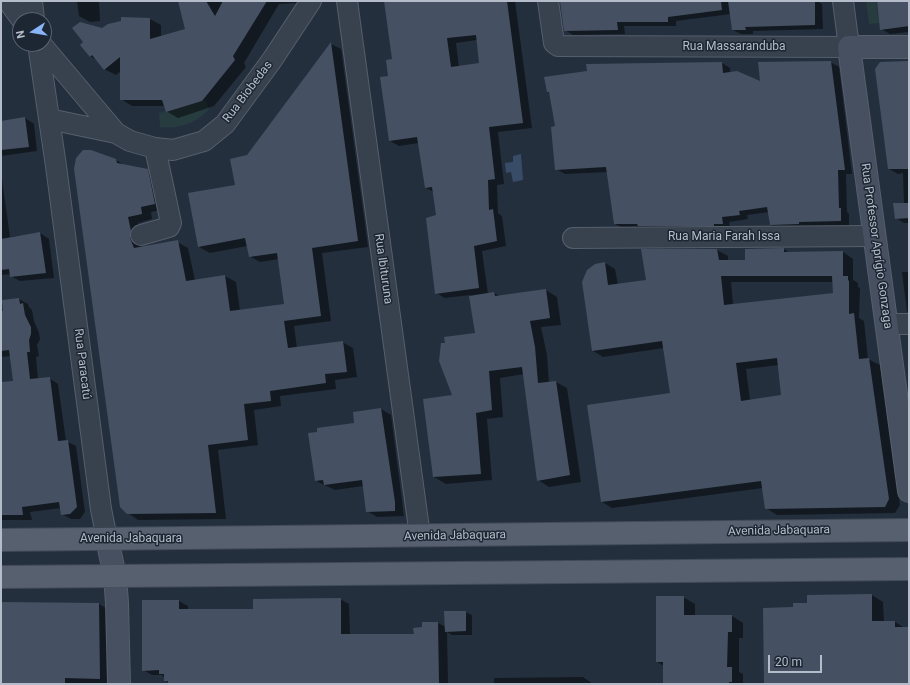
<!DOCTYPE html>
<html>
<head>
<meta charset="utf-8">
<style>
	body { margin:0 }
	#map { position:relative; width:910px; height:685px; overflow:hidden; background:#242f3e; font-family:Roboto,sans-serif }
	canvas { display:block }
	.frame { position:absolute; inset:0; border:2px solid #b4bcc9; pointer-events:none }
	.north { position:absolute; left:12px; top:12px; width:40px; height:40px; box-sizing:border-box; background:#1d2633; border:1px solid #59626f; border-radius:50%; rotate:258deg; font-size:11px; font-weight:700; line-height:16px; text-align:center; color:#b4bcc9 }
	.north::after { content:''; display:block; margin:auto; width:14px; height:18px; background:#8ab4f8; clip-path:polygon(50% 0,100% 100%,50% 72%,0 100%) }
	.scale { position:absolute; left:768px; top:655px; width:54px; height:18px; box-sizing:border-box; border:2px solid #b4bcc9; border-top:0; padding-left:5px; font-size:12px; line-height:14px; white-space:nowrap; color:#b4bcc9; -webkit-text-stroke:3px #1d2633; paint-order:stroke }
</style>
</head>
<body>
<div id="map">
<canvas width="910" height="685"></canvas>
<div class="frame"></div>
<div class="north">N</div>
<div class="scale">20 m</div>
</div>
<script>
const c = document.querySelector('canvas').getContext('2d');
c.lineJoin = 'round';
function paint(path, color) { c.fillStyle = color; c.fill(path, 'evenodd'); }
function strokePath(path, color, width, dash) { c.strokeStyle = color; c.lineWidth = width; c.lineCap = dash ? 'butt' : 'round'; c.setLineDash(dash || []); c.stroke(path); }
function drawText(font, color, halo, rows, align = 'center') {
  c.font = font + ' Roboto,sans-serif'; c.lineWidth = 3; c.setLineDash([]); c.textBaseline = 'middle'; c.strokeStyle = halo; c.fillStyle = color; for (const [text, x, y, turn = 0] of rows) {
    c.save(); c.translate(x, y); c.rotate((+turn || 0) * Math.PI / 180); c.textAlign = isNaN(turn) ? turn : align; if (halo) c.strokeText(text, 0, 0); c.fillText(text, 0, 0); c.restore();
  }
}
paint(new Path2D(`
	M866 1H876L879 23 869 24Z
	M206 100 209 109C196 124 179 129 160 127L159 113Z`), '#263c3f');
paint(new Path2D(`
	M521 154 523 180 513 182 511 172 506 173 505 163 513 162V156Z`), '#394c67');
paint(new Path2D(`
	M77 1H99L100 21 90 22 79 16Z
	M198 1H299L298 3 279 4 244 63 246 67 214 106 178 118 166 111 165 106H132L121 99V71L116 75 104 69 98 61 90 56 102 29 150 19 161 25V37L187 29Z
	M385 1H515L532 128 498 132 504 184 497 185 498 213 502 216 506 246 482 251 488 294 494 293 500 296 546 290 557 297 561 325 541 327 547 355 549 383 556 382 567 388 581 482 549 487 538 480 524 374 500 378 503 417 487 419 492 480 446 484 434 477 454 396 476 334 470 295 445 298 436 293 437 216 434 192 426 188 419 143 399 146 390 141 389 77 393 60ZM477 40 480 64 459 67 456 43Z
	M561 1H817L822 4 823 29 753 31V34H741L733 30 731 14 676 21V26H624L625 34 573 35 565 30Z
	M878 1H909V32L890 34 881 29Z
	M331 44 341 49 368 247 322 253 331 321 294 326 297 348 342 342 353 348 357 377 335 380 336 389 280 396 281 406 254 410 258 445 218 450 226 519 138 520 128 513 116 160 124 165 147 170 158 176 165 209 151 212 152 219 138 223 142 248 177 242 188 248 195 280 225 276 236 282 240 311 285 305 279 259 260 262 249 256 247 246 210 253 199 247 236 186 248 156Z
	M830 62 839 67 852 174H846L847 212 849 214V225L807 226V228L779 229 770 225 769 212 747 215 748 219 729 222 730 228H623L615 224 608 172 565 174 556 169V127L551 94 547 92 722 63 730 68V73L761 83Z
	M909 62V223H904L896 218 904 204 903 173 898 174 889 169Z
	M25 118 34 124 37 151 1 156V122Z
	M1 172 10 237 40 233 49 239 54 278 20 281 11 276V274L1 275Z
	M784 249 790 253 843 252 853 259V280L858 283V287L860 288 859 318 864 321 868 359 880 365 900 505 895 513 777 515 766 508 763 488 612 508 602 502 671 394 664 348 603 357 593 351 605 263 615 269 618 285 647 281 717 250 728 256V261H746ZM731 282H833L834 293 733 305ZM779 365 782 396 750 400 746 369Z
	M902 272H909V313L907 312Z
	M19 299 28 304 29 307 32 310 34 321 39 333 40 339 37 345 39 356 36 357 38 380 49 378 58 384 66 441 76 446 85 512 80 519H71L62 514 61 508 30 512 32 520H1V383L14 382 11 356 1 357V312H4L3 301Z
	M381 409 391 415 404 516 377 517 367 511 363 486 335 490 316 481 355 424Z
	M872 595 883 602 884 622H895L905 628H909V684H765L794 608 808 604Z
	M683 597 695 604V616H732L743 623V638H739V672L743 674V684H664V666L657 662Z
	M340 599 349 604 350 635H415L423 628 438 623 446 627 465 612 472 615V635H452L447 632 448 684H169L162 675H152L143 670 179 601 188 606V610H254Z
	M1 603 99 604 109 610V684H1Z
	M583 677 593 684H494V678Z`), '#0007');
paint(new Path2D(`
	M178 1H206L215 16 223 1H267L233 56 235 60 202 101 166 112 162 100H120V57L104 70 92 55 90 57 80 45 83 42 72 28 80 22 102 28 108 24 121 21V17L150 18V39L185 29Z
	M384 1H507L523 123 489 127 495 179 488 180 489 210 493 209 497 241 474 246 479 288 435 294 426 218 436 215 432 187 425 188 417 137 389 141 380 77 388 76 386 60 392 59ZM476 35 479 63 451 67 447 38Z
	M560 1H721L722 10 668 17V22H617L618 30 564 31Z
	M728 1H815V25L745 27 746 30H732Z
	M877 1H909V26L880 30Z
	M331 42 358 241 312 248 321 316 284 321 288 348 343 341 347 372 325 374 326 383 270 391 271 401 244 404 248 440 208 445 216 513 127 514 120 507 74 169 76 158 83 150H91L116 159 117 163 148 169 155 204 141 207 142 214 128 217 131 231 130 238 134 248 178 240 186 281 225 275 230 311 284 304 277 253 249 257 245 238 198 247 188 193 235 185 230 159 247 155Z
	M831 61 845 170H838L839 208H841V221L799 222V224L770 225 767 207 739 211 740 215 722 217 723 224H714V226H638L637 224H614L606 167 555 170 551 127 555 126 549 92H547L544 77 587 71 586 64 722 62 723 73 737 71 760 81 758 62Z
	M909 61V169H888L875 69 880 62Z
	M25 117 29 147 1 150V121Z
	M893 203H909V218L895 219Z
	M40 232 46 273 10 277 9 269 1 270V239Z
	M784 248V252L843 251V276H848V280L849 281V314L854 313 859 359 869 358 889 499 885 507 765 509 761 481 601 502 587 405 670 393 662 341 592 351 582 282 587 270 595 264 605 262 608 285 646 280 641 249H717L719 260H745V249ZM721 276H832L833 293 724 305ZM777 358 781 395 741 401 736 363Z
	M546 289 550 318 530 321 535 347 538 383 556 381 570 475 537 481 522 367 489 371 492 410 476 413 481 474 433 477 423 399 452 395 439 361 441 343H445L444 337 475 333 469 296 494 292 495 296Z
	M19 298 20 304 23 303 25 315 31 327V334L29 340 30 352H27L30 379 50 377 58 441 68 440 77 507 70 514 61 515 59 502 22 507 23 515H1V382L13 381 9 350 1 351V311H3L2 300Z
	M381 408 395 502V511L366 512 362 480 324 485 323 480 315 481 308 433 317 432V428L354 423 353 412Z
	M872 594V621H895V627H909V684H764L763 608 793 607V603H807V595Z
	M656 596H684V615H732V632H728L727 667H732V682H729V684H663V662H656Z
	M341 598V634H414L413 628 422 627V622H438L439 684H168V681H164V674H159V670L142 671V600H179V609H253V599Z
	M1 602 99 603 100 679 65 678V684H1Z
	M444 611H466V631L445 632Z`), '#455162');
const street = new Path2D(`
	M8 1 22 20
	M32 1 34 20
	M347 1 420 536
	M548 1 554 43 558 46 849 47 843 1
	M38 44 56 166 101 509 107 539
	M41 44 116 133
	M49 119 116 133 130 141 155 148 173 150 204 141 225 124 272 60 311 1
	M141 235 169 227 171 223 155 148
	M573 238 875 236
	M887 324H909`);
const secondary = new Path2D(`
	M909 47H849L909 491
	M107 539 115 576 117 603 119 684`);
const primary = new Path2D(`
	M1 540 909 530
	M1 577 909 569`);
strokePath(street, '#565f6c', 22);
strokePath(secondary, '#565f6c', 24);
strokePath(primary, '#414a57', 24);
strokePath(street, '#38414e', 20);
strokePath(secondary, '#465061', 22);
strokePath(primary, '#56606e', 22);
drawText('12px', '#b4bcc9', '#1d2633', [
	["Rua Massaranduba",734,47],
	["Rua Biobedas",248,92,-53],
	["Rua Maria Farah Issa",724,237],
	["Rua Professor Aprígio Gonzaga",876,246,82],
	["Rua Ibituruna",383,269,82],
	["Rua Paracatú",82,364,83],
	["Avenida Jabaquara",779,531,-1],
	["Avenida Jabaquara",455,536,-1],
	["Avenida Jabaquara",131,539]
]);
</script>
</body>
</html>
